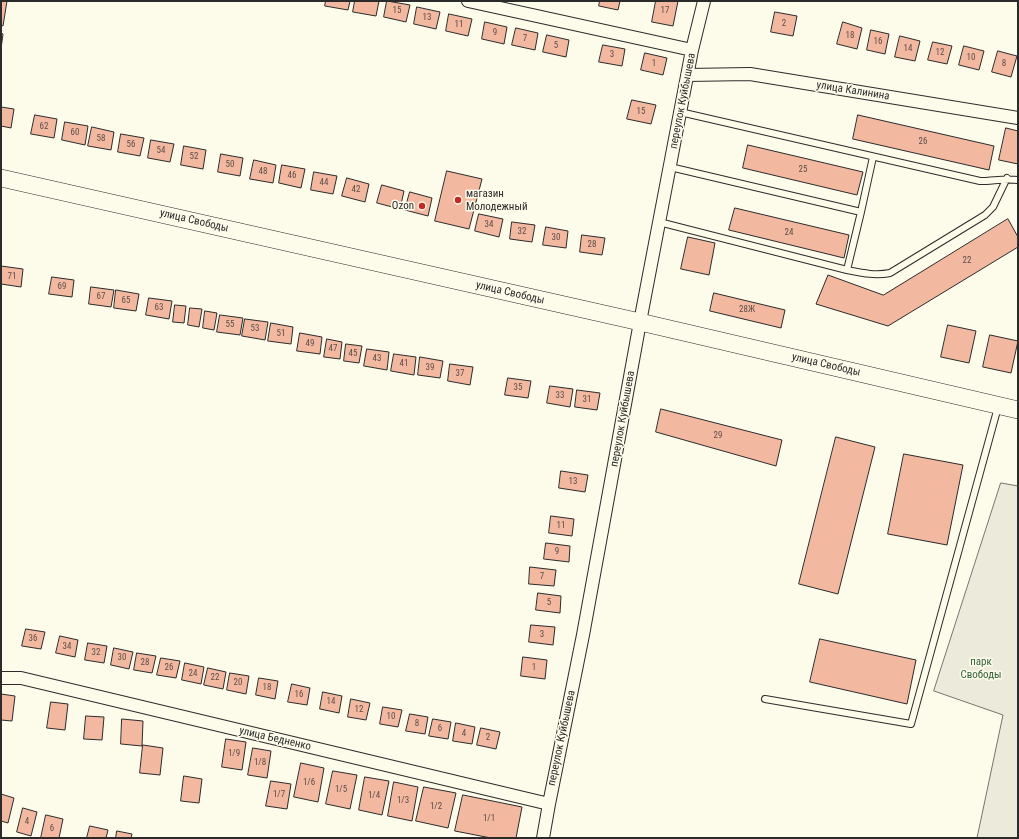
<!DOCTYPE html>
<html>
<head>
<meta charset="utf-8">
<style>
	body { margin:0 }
	#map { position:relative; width:1019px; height:839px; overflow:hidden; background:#fdfbea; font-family:"Roboto Condensed",sans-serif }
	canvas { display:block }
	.frame { position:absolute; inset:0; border:2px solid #2b2b2b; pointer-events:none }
</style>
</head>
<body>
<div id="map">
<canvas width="1019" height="839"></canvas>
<div class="frame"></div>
</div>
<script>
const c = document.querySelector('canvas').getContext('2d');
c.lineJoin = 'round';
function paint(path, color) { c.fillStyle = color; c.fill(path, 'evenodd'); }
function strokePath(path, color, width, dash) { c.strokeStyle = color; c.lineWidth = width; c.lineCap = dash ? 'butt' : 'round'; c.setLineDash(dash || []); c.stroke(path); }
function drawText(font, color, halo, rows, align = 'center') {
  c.font = font + ' "Roboto Condensed",sans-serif'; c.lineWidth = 3; c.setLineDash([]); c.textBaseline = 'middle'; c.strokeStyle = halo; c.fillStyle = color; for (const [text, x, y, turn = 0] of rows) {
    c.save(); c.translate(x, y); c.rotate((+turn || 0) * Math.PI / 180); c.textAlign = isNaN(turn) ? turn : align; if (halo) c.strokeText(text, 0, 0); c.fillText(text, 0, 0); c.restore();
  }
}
const green = new Path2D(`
	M1001 483 1018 486V838H977L1003 715 934 691Z`);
paint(green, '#ecebdb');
strokePath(green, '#74746e', 1);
const building = new Path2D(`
	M1 1H7L3 26 1 25Z
	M326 1H350L348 10 325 6Z
	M355 1H379L376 16 353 12Z
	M387 1 410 5 406 22 384 17Z
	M600 1H620L618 10 599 6Z
	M656 1H678L673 26 652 22Z
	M417 7 440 12 436 29 414 24Z
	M775 12 797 16 793 36 771 32Z
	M449 14 472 19 468 36 446 31Z
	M485 22 507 27 504 44 482 39Z
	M843 22 862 28 857 49 837 44Z
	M516 28 538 33 535 50 512 45Z
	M871 30 889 34 885 54 867 50Z
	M1 33 3 34 1 49Z
	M547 35 569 40 566 57 543 52Z
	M900 36 920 41 915 61 895 57Z
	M933 42 952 46 947 64 928 60Z
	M603 45 625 49 622 66 599 62Z
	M964 46 984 51 979 70 959 65Z
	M998 51 1017 56 1011 77 992 72Z
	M645 53 667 58 663 75 641 70Z
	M632 100 656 105 651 124 627 119Z
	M1 107 14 109 11 128 1 126Z
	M35 115 57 119 54 138 31 134Z
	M858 115 994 146 989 170 853 139Z
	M65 122 88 126 85 145 62 140Z
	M92 127 114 132 111 150 88 146Z
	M1006 128 1018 131V164L999 160Z
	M121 134 144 138 140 156 118 152Z
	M151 140 174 144 170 162 148 158Z
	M748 145 863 172 857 195 743 168Z
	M184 146 206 150 203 169 181 165Z
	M221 154 243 158 240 176 218 172Z
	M254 160 276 165 273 183 250 179Z
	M282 165 305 169 301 188 279 183Z
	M447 171 482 179 469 229 435 221Z
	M314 172 337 176 333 194 311 190Z
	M347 178 369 184 365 202 342 196Z
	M382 185 404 191 400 209 377 203Z
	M410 192 432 198 428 216 405 210Z
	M735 208 849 235 844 258 729 230Z
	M479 214 503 219 499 237 475 231Z
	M1008 219 1018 237V247L888 326 816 304 828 275 883 295Z
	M512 222 535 225 532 242 510 239Z
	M546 227 568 231 566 248 543 245Z
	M582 235 605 238 602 255 580 252Z
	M688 237 715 243 709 275 681 269Z
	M1 266 23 269 21 287 1 284Z
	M52 277 74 280 72 297 49 294Z
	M91 287 114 290 111 307 89 304Z
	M116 290 139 294 136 311 114 308Z
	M714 293 785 310 781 328 710 311Z
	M149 298 172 301 169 319 146 315Z
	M175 305 186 306 184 323 173 322Z
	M190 308 202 309 199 327 188 325Z
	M205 311 217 313 214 330 203 328Z
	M220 315 243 318 240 335 217 332Z
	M245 319 268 322 265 340 242 336Z
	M271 323 293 327 291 344 268 341Z
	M948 325 976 331 969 363 941 357Z
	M300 333 322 337 320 354 297 351Z
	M990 335 1018 341 1011 373 983 367Z
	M327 339 342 342 340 359 324 357Z
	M346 344 362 346 359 363 344 361Z
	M367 349 389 352 387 370 364 366Z
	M394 354 416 357 414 375 391 371Z
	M420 357 443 361 440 378 418 375Z
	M450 364 473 367 470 385 448 381Z
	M508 378 531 381 528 398 505 395Z
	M550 386 573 389 570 407 547 403Z
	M577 390 600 393 597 410 575 407Z
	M661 409 782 440 776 466 656 432Z
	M836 437 875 447 838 594 799 584Z
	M904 454 963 465 947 545 888 534Z
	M561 471 588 475 585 492 559 488Z
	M551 516 574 519 572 536 549 533Z
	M546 543 570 546 569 562 544 559Z
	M530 567 556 570 554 586 529 584Z
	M538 593 561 596 560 613 536 610Z
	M531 625 555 627 553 645 529 642Z
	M26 629 45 632 41 649 22 646Z
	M60 636 78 640 75 657 56 653Z
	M820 639 916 660 907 704 810 682Z
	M88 643 107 646 104 663 85 660Z
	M114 648 133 652 129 669 111 665Z
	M137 653 156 656 152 673 134 670Z
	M523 657 547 660 545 679 521 676Z
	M161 658 180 661 176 678 157 675Z
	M185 663 204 667 201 684 182 680Z
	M208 668 226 672 223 689 204 685Z
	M230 673 249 676 246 694 227 690Z
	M259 678 278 681 275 699 256 695Z
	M292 684 310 688 307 705 288 702Z
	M323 692 342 696 339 713 320 709Z
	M1 694 15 696 12 721 1 720Z
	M351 699 370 703 366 720 348 717Z
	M51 702 68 704 65 730 47 728Z
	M383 707 402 710 398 727 380 724Z
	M410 714 428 717 425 734 406 731Z
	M86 716 104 717 102 740 84 739Z
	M122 719 143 721 142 746 121 744Z
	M433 719 451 722 448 739 429 736Z
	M456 723 475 727 472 744 453 741Z
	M481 728 500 732 496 749 477 745Z
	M226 739 246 742 242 770 222 767Z
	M143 745 163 748 160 775 140 773Z
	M253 748 271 751 267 778 248 775Z
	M301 763 324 768 318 802 294 797Z
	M333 771 357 775 350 809 326 804Z
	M184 776 202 779 199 803 181 801Z
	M365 777 389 781 382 815 359 810Z
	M271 781 291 784 287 809 266 806Z
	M394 782 418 787 412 821 388 816Z
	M424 787 456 793 448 828 416 821Z
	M1 794 14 798 8 823 1 821Z
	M463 795 522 807 516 838H491L455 831Z
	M23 808 37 812 31 836 17 832Z
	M46 815 63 819 59 838H41Z
	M90 826 108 830 106 838H87Z
	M117 831 132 834 131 838H116Z`);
paint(building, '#f2b8a0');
strokePath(building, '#2b2b2b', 1);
const service = new Path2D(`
	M680 112 980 181C993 181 1005 178 1018 180
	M670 167 861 212
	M659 222 847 270C862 273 875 276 890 273L985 215 993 207 1007 178
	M847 270 861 212 873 157
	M765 699 911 724 998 407`);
const minor = new Path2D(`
	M468 1 692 50
	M687 75 750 74 1018 118
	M1 678H21L549 804
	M543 838 549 804 583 635 640 322 692 50 704 1`);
const secondary = new Path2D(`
	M1 178 640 322 1018 410`);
strokePath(service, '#2b2b2b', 8);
strokePath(minor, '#2b2b2b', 14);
strokePath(secondary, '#2b2b2b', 18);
strokePath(service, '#fdfbea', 6);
strokePath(minor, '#fdfbea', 12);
strokePath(secondary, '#fdfbea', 17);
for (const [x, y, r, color] of [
	[458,200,4,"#c62828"],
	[422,206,4,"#c62828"]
]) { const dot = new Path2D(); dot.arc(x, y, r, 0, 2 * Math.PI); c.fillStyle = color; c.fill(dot); strokePath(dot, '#fdfbea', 1.5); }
drawText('9px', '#5d4e48', null, [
	["15",397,11],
	["17",665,11],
	["13",427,18],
	["2",784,24],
	["11",459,25],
	["9",495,33],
	["18",850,36],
	["7",525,39],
	["16",878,42],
	["5",556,46],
	["14",908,49],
	["12",940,53],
	["3",612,55],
	["10",971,58],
	["1",654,64],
	["8",1004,64],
	["15",641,112],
	["62",44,127],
	["60",75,133],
	["58",101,139],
	["26",923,142],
	["56",131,145],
	["54",161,151],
	["52",194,157],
	["50",230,165],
	["25",803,170],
	["48",263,172],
	["46",292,176],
	["44",324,183],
	["42",356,190],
	["34",489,225],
	["32",522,232],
	["24",789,233],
	["30",556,238],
	["28",592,245],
	["22",967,261],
	["71",12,277],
	["69",62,287],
	["67",101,297],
	["65",126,301],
	["63",159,308],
	["28Ж",747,310],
	["55",230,325],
	["53",255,329],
	["51",281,334],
	["49",310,344],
	["47",333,349],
	["45",353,354],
	["43",377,359],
	["41",404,364],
	["39",430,368],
	["37",460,374],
	["35",518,388],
	["33",560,396],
	["31",587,400],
	["29",718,436],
	["13",573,482],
	["11",561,526],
	["9",557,552],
	["7",542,577],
	["5",549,603],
	["3",542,635],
	["36",33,639],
	["34",67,647],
	["32",96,653],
	["30",122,658],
	["28",145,663],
	["26",169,668],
	["1",534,668],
	["24",193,674],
	["22",215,678],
	["20",238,683],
	["18",267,688],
	["16",299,695],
	["14",331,702],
	["12",359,710],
	["10",391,717],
	["8",417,724],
	["6",440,729],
	["4",464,734],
	["2",488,738],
	["1/9",234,754],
	["1/8",260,763],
	["1/6",309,783],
	["1/5",341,790],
	["1/7",279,795],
	["1/4",374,796],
	["1/3",403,801],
	["1/2",436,807],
	["1/1",489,819],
	["4",27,822],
	["6",52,829]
]);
drawText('11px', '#2b2b2b', '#fdfbea', [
	["улица Калинина",853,91,9],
	["переулок Куйбышева",683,101,-79],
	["улица Свободы",194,221,13],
	["улица Свободы",510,293,13],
	["улица Свободы",826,365,13],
	["переулок Куйбышева",623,419,-80],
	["переулок Куйбышева",562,738,-78],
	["улица Бедненко",275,739,13]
]);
drawText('11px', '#2b2b2b', '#fdfbea', [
	["магазин",466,194],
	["Молодежный",466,207],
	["Ozon",414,206,"right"]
], 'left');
drawText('11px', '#34623c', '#fdfbea', [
	["парк",981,662],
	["Свободы",981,675]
]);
</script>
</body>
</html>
